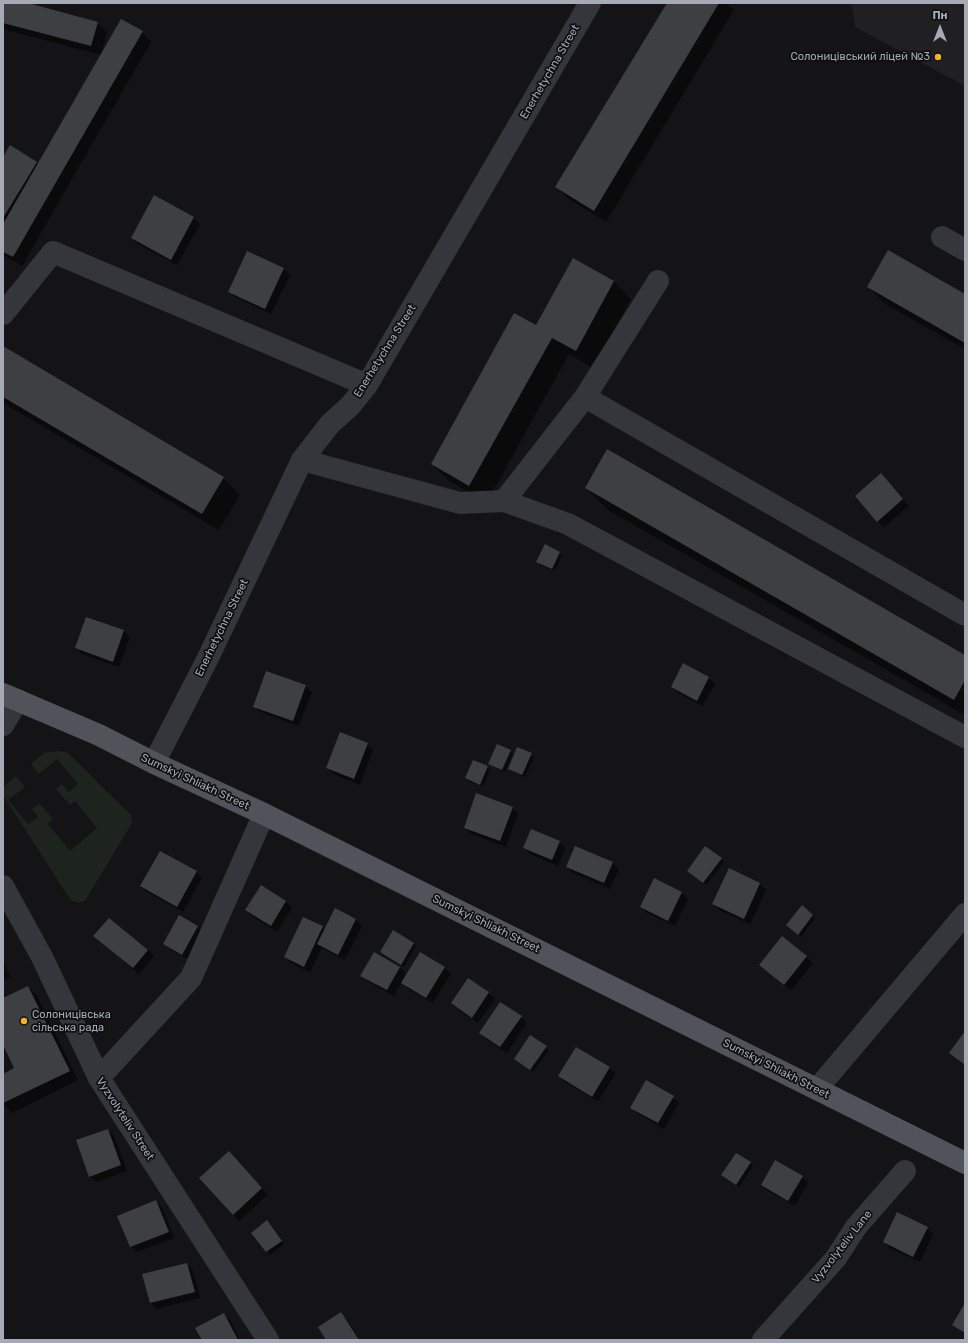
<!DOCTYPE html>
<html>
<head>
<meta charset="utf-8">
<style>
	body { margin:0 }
	#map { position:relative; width:968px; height:1343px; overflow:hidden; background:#141416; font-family:Rubik,sans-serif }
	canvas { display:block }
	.frame { position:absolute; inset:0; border:4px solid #a5aab6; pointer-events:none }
	.north { position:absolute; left:920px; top:8px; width:40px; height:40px; -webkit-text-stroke:3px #0f0f11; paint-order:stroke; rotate:0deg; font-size:11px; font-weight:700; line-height:16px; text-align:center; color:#a5aab6 }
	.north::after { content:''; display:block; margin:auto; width:14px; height:18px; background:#a5aab6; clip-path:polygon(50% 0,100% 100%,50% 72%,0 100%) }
</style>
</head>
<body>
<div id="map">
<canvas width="968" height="1343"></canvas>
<div class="frame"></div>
<div class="north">Пн</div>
</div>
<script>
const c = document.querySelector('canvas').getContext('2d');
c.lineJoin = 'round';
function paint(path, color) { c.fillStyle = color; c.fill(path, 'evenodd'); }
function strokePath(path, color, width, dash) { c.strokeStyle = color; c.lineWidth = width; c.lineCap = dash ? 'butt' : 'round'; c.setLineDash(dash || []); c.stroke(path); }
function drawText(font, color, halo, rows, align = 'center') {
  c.font = font + ' Rubik,sans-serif'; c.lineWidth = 3.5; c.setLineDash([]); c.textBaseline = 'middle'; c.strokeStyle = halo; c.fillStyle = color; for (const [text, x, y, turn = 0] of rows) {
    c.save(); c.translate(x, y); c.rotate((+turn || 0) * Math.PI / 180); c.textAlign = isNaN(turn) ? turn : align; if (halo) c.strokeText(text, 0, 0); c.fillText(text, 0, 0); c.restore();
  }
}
paint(new Path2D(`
	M852 3H965V86L855 27Z`), '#202023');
paint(new Path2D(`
	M59 751 68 753 131 815 132 823 85 901C80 903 74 903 70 899L3 795V787L16 776 25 787 8 800 28 824 38 817 32 809 39 803 53 819 48 824 70 851 97 828 75 801 70 805 56 789 62 784 69 792 78 784 57 759 39 774 31 764 44 753Z`), '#1c241d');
paint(new Path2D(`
	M3 3H24L97 23 107 32 101 55 3 29Z
	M668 3H726L734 10 606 222 569 199 557 187Z
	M142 32 151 42 22 266 3 255V159L36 162 38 164Z
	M155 196 194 218 200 224 177 265 138 244 132 238Z
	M573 260 614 282 631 299 593 368 569 354 487 502 449 481 432 464 536 327Z
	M284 269 290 275 271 314 235 297 229 291Z
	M868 287 965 295V349L885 304Z
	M3 348 223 478 240 495 219 530 3 403Z
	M887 481 909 506 884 527 878 521Z
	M586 488 965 656V715L608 510Z
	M559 552 562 555 555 571 540 565 538 562Z
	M87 618 124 631 130 637 119 667 82 654 76 648Z
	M684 664 709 678 715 684 703 706 678 693 672 687Z
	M305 686 312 692 299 726 260 712 254 706Z
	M367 744 373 750 360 785 333 774 327 768Z
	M510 751 513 753 505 772 492 766 489 764Z
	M531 754 534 757 525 777 512 771 509 769Z
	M487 767 490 770 483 787 469 781 466 778Z
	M512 808 518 814 506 847 471 834 465 828Z
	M559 842 566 848 558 866 530 854 524 848Z
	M575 847 613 863 619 869 610 889 573 873 567 867Z
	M721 859 724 862 706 885 691 873Z
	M729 869 760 883 766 890 750 924 719 910 713 903Z
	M196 872 202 878 183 912 147 892 141 886Z
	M261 886 286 902 292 908 277 932 252 916 246 910Z
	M682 893 688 899 675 926 647 913 641 907Z
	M335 909 356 920 362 926 345 960 322 948 310 972 291 963 285 957 322 927 325 930Z
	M813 915 815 918 801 937 790 928Z
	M180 917 198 927 204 933 189 960 171 950 165 943Z
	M95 936 148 950 154 956 139 974Z
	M782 937 813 963 791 991 760 965Z
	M414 944 416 946 404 967 381 952Z
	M374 953 400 967 406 974 394 996 367 981 361 975Z
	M421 953 445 968 451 974 433 1003 409 989 403 983Z
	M3 962 11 977 3 981Z
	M469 979 489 993 495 999 478 1023 458 1009 452 1003Z
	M28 987 37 996 78 1080 12 1113 3 1104V1075L16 1068 3 1042V999Z
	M521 1017 527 1023 507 1053 486 1039 480 1033Z
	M965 1032V1066L950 1053Z
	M546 1047 549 1050 533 1072 515 1059Z
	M609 1068 615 1074 598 1102 565 1082 559 1076Z
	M673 1097 679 1103 664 1129 637 1113 631 1107Z
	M108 1130 114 1136 127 1171 96 1182 90 1176Z
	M235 1159 268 1195 239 1221 233 1215Z
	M750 1163 753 1166 739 1187 723 1175Z
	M802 1177 808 1183 795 1206 768 1191 762 1185Z
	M156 1201 162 1207 174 1238 137 1252 131 1246Z
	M270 1224 284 1244 270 1255 252 1233Z
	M927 1228 933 1234 920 1262 890 1248 884 1241Z
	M187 1264 193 1270 200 1298 157 1309 151 1303 144 1275Z
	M965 1305V1334L953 1325Z
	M224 1314 230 1320 240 1340H203Z
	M341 1314 347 1320 360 1340H327Z`), '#0007');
paint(new Path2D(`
	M3 3H28L98 22 91 46 3 23Z
	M667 3H719L594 211 555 187Z
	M121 19 143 31 13 257 3 252V224Z
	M10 145 37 162 3 218V157Z
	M154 195 194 217 171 260 131 238Z
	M888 250 965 294V343L867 287Z
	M247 251 284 268 265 309 228 292Z
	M573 258 614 281 576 351 552 338 469 486 431 464 514 313 536 325Z
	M3 346 224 477 202 514 3 397Z
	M607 449 965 655V680L954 700 585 488Z
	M881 473 903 499 877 522 855 496Z
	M545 544 560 552 552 569 536 562Z
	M86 617 124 630 113 662 75 648Z
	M683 663 709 677 697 701 671 687Z
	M266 671 306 685 293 721 253 707Z
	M340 732 368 743 354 779 326 768Z
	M497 744 511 750 502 770 488 764Z
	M517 747 532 753 522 775 508 769Z
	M473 760 488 766 480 785 465 778Z
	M476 793 513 807 500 841 464 828Z
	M531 829 560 841 552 860 523 848Z
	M575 846 613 862 604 883 566 867Z
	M705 846 722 858 703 883 687 871Z
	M160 851 197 871 177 907 140 886Z
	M729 868 760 883 744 919 712 904Z
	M654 878 682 892 668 921 640 907Z
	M261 885 286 901 271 926 245 910Z
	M802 905 813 915 798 935 786 925Z
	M335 908 356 919 338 955 317 944Z
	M179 915 198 926 182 955 163 944Z
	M303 917 323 926 304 967 284 957Z
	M109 918 148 950 133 968 93 936Z
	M393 930 414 943 401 965 380 952Z
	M782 936 807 956 784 985 759 965Z
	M374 952 400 967 387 990 360 976Z
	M420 952 445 967 426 998 401 983Z
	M468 978 489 992 472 1018 451 1003Z
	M28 986 70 1071 3 1103V1074L14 1068 3 1045V998Z
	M500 1002 522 1016 500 1047 479 1033Z
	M965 1031V1065L949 1053Z
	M530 1035 547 1046 530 1070 514 1059Z
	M576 1047 610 1067 592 1097 558 1076Z
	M646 1080 674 1096 658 1123 630 1108Z
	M108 1129 121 1165 89 1177 76 1140Z
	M229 1151 262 1188 233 1215 199 1178Z
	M736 1153 751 1162 736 1185 721 1175Z
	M775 1160 803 1176 788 1201 761 1185Z
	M156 1200 169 1232 130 1247 117 1216Z
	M897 1212 928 1227 913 1257 883 1242Z
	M267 1220 282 1241 266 1252 251 1233Z
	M187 1263 195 1292 150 1303 142 1274Z
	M965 1303V1333L952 1325Z
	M341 1312 359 1340H326L318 1327Z
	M224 1313 238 1340H202L195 1328Z`), '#3e3f43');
strokePath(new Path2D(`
	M942 237 965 250
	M3 314 53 252 367 385
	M585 397 965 615
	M302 460 460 503 504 501 568 524 965 737
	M504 501 585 397 658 281
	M3 725 18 700
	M154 763 207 660 302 460 330 424 350 406 367 385 590 3
	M3 886 42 957 99 1078 268 1340
	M99 1078 191 978 264 814
	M817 1089 965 914
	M763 1340 836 1258 856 1227 905 1171`), '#35363b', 22);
strokePath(new Path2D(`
	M3 694 99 735 154 763 264 814 965 1163`), '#51535a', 22);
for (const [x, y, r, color] of [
	[938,57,4,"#f6b12b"],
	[24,1021,4,"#f6b12b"]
]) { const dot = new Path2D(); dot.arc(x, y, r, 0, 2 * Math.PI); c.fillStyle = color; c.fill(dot); strokePath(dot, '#0f0f11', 1.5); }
drawText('11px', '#a5aab6', '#0f0f11', [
	["Солоницівський ліцей №3",930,57],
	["Солоницівська",32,1015,"left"],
	["сільська рада",32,1028,"left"]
], 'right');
drawText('11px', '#a5aab6', '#0f0f11', [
	["Enerhetychna Street",550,72,-60],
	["Enerhetychna Street",385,351,-58],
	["Enerhetychna Street",222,628,-64],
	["Sumskyi Shliakh Street",195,782,25],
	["Sumskyi Shliakh Street",486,924,26],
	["Sumskyi Shliakh Street",776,1069,27],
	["Vyzvolyteliv Street",125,1119,57],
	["Vyzvolyteliv Lane",842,1247,-52]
]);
</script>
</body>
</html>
